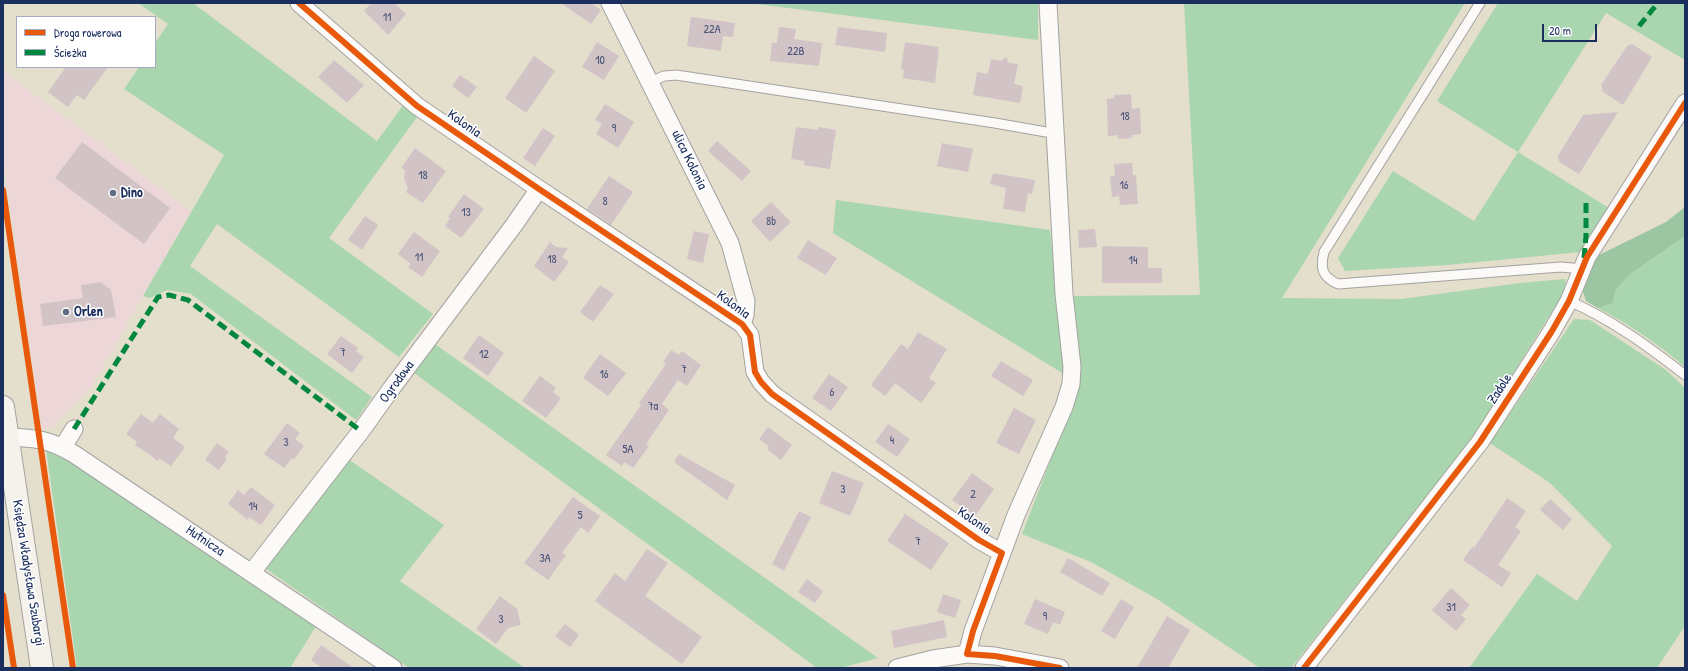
<!DOCTYPE html>
<html>
<head>
<meta charset="utf-8">
<style>
	body { margin:0 }
	#map { position:relative; width:1688px; height:671px; overflow:hidden; background:#e4decd; font-family:"Patrick Hand",sans-serif }
	canvas { display:block }
	.frame { position:absolute; inset:0; border:4px solid #1b2f5e; pointer-events:none }
	.legend { position:absolute; left:16px; top:16px; width:140px; height:52px; box-sizing:border-box; background:#fff; border:1px solid #a4acbf; margin:0; padding:5px 7px; list-style:none; font-size:12px; color:#1b2f5e }
	.legend li { display:flex; align-items:center; gap:8px; height:20px }
	.legend b { width:20px; border:1px solid #a4acbf }
	.scale { position:absolute; left:1542px; top:24px; width:55px; height:18px; box-sizing:border-box; border:2px solid #1b2f5e; border-top:0; padding-left:5px; font-size:12px; line-height:14px; white-space:nowrap; color:#1b2f5e; -webkit-text-stroke:3px #fff; paint-order:stroke }
</style>
</head>
<body>
<div id="map">
<canvas width="1688" height="671"></canvas>
<div class="frame"></div>
<ul class="legend">
<li><b style="height:5px;background:#e8590c"></b>Droga rowerowa</li>
<li><b style="height:5px;background:#00873e"></b>Ścieżka</li>
</ul>
<div class="scale">20 m</div>
</div>
<script>
const c = document.querySelector('canvas').getContext('2d');
c.lineJoin = 'round';
function paint(path, color) { c.fillStyle = color; c.fill(path, 'evenodd'); }
function strokePath(path, color, width, dash) { c.strokeStyle = color; c.lineWidth = width; c.lineCap = dash ? 'butt' : 'round'; c.setLineDash(dash || []); c.stroke(path); }
function drawText(font, color, halo, rows, align = 'center') {
  c.font = font + ' "Patrick Hand",sans-serif'; c.lineWidth = 3; c.setLineDash([]); c.textBaseline = 'middle'; c.strokeStyle = halo; c.fillStyle = color; for (const [text, x, y, turn = 0] of rows) {
    c.save(); c.translate(x, y); c.rotate((+turn || 0) * Math.PI / 180); c.textAlign = isNaN(turn) ? turn : align; if (halo) c.strokeText(text, 0, 0); c.fillText(text, 0, 0); c.restore();
  }
}
paint(new Path2D(`
	M3 71 191 211 91 387 52 426 42 429 3 157Z`), '#ecd6d7');
paint(new Path2D(`
	M138 3H193L377 141 404 104 420 113 329 238 433 314 399 357 217 224 190 266 372 397 356 420 191 294 167 290 150 298 143 296 224 155 124 89 139 67H155V43L168 24Z
	M749 3H1038V40Z
	M1184 3H1465L1282 298 1401 299 1520 283 1565 279 1566 286 1563 294 1472 439 1291 668H1260L1157 599 1091 562 1022 534 1070 410 1078 384 1080 354 1073 296 1200 295Z
	M1498 3H1685V60L1606 13 1518 152 1609 208 1581 252 1447 265 1345 271 1338 258 1393 171 1474 221 1518 152 1437 101Z
	M836 200 1050 230 1064 374 833 233Z
	M1685 236V367C1658 344 1629 324 1598 308L1613 303 1615 291 1629 275Z
	M1574 319 1590 320 1666 370 1685 388V626L1657 668H1469L1537 574 1577 601 1612 546 1550 483 1490 443Z
	M432 342 878 658 840 668H817L410 370Z
	M46 449 73 461 318 623 290 668H77Z
	M348 459 444 525 400 581 525 668H409L266 569Z`), '#a9d6af');
paint(new Path2D(`
	M1685 207V236L1629 275 1615 291 1613 303 1598 308 1586 301 1583 292 1586 274 1599 255 1666 222Z`), '#9cc6a2');
paint(new Path2D(`
	M371 3H394L406 14 388 35 364 11Z
	M561 3H591L601 10 591 24Z
	M691 17 735 23 733 37 723 36 721 51 687 46Z
	M779 27 796 29 794 39 822 43 819 66 770 61 772 43H777Z
	M838 27 887 33 885 52 835 45Z
	M597 42 619 56 604 80 582 67Z
	M905 42 939 47 935 83 903 78 904 70 901 69Z
	M1632 44 1652 57 1623 105 1603 92 1601 85 1627 46Z
	M534 56 555 71 526 113 505 98Z
	M1006 57 1009 63 1018 64 1014 84 1023 86 1020 103 973 95 977 72 988 74 991 59 1001 61Z
	M334 60 364 85 347 103 318 77Z
	M66 67H108L84 100 77 95 68 107 48 92Z
	M460 75 477 87 468 98 452 86Z
	M1131 94 1132 109 1140 108 1141 134 1132 135V138L1118 139V135L1108 136 1107 99 1114 98V95Z
	M605 104 634 122 618 148 596 134 602 124 595 120Z
	M1618 112 1579 174 1559 162 1558 156 1583 115Z
	M796 127 818 130 819 127 836 130 830 169 804 165 805 161 791 159Z
	M543 128 555 136 535 166 523 158Z
	M717 141 751 171 742 181 708 151Z
	M82 142 170 208 144 244 55 178Z
	M942 143 973 149 968 172 937 166Z
	M415 148 446 171 423 203 406 192 408 188 404 178 405 170 401 168Z
	M1132 163 1133 175H1136L1138 204 1120 205 1119 196 1112 197 1110 176H1115L1114 164Z
	M993 173 1035 180 1032 194 1028 193 1025 212 1003 209 1006 188 990 184Z
	M609 176 633 192 611 225 587 209Z
	M464 194 484 209 461 238 445 226 450 218 448 217Z
	M771 202 791 222 770 242 751 221Z
	M365 216 378 225 362 250 348 240Z
	M1095 229 1097 247 1079 248 1078 230Z
	M694 231 709 234 703 263 687 259Z
	M414 232 440 251 422 277 408 267 411 264 398 254Z
	M808 240 837 258 826 275 797 258Z
	M550 242 556 247 568 248 562 257 569 262 554 282 534 266Z
	M1102 246 1148 247V268H1162V283H1102Z
	M101 282 111 290 116 317 43 326 40 304 83 298 81 285Z
	M600 285 614 294 593 322 580 312Z
	M918 332 947 349 929 378 936 383 921 403 895 383 885 396 871 385 901 344 908 349Z
	M479 335 504 353 488 376 463 358Z
	M341 336 358 348 356 351 364 357 352 373 327 354Z
	M671 350 679 355 682 351 701 365 687 386 678 380 662 404 669 410 646 444 649 446 633 468 624 462 622 466 606 455 633 417 641 405 639 403 666 364 663 362Z
	M600 354 626 373 608 396 583 378Z
	M1001 361 1033 380 1023 396 991 376Z
	M829 374 848 387 831 411 812 398Z
	M540 376 556 388 553 392 561 398 546 418 522 401Z
	M1014 408 1036 420 1019 454 996 443Z
	M141 414 153 423 160 414 179 429 173 438 185 447 171 466 159 458 158 461 147 453 135 445 137 442 126 434Z
	M287 423 300 433 295 439 304 446 294 459 292 458 284 468 264 454Z
	M888 424 910 439 897 457 875 442Z
	M768 427 792 445 781 460 767 449 769 446 759 439Z
	M217 443 229 452 225 457 227 459 219 470 205 460Z
	M679 454 735 485 727 500 674 462Z
	M832 471 864 483 850 516 819 503Z
	M972 473 994 489 975 516 952 500Z
	M251 487 275 505 261 525 249 517 248 520 228 504 238 490 244 495Z
	M573 497 600 516 588 533 581 527 562 553 566 555 548 580 524 563Z
	M1507 498 1526 511 1515 527 1521 531 1498 565 1511 573 1502 587 1463 560 1472 547 1474 548Z
	M1550 499 1572 519 1563 530 1540 510Z
	M799 511 811 517 784 571 772 564Z
	M905 514 949 543 931 570 887 541Z
	M647 549 668 563 645 596 702 637 682 664 595 601 615 573 625 581Z
	M1068 558 1110 583 1102 596 1060 572Z
	M807 579 823 591 815 603 798 592Z
	M1451 588 1470 605 1461 615 1466 619 1456 631 1432 610Z
	M943 594 961 600 955 618 937 612Z
	M500 596 517 609 521 625 508 628 496 644 476 629Z
	M1035 599 1065 612 1060 625 1053 622 1048 634 1024 624Z
	M1121 599 1134 607 1115 639 1101 631Z
	M1167 616 1190 630 1168 668H1137Z
	M944 620 947 637 894 648 891 631Z
	M565 624 579 635 570 647 555 636Z
	M321 645 354 668H322L311 660Z`), '#d2c3c6');
const lane = new Path2D(`
	M1480 3 1324 252C1320 268 1322 277 1338 284L1561 267 1582 269
	M650 82 664 76 676 75 995 123 1046 132H1056
	M1569 301C1611 319 1649 347 1685 375`);
const street = new Path2D(`
	M299 3 417 106 539 189 742 324 750 335 755 372 761 382 772 394 979 540 1002 553 973 631 967 654 995 656 1060 668
	M610 3 730 243 746 301 745 315 742 324
	M7 437C35 438 49 439 74 454L393 668
	M63 447 74 429
	M1002 553 1016 515 1064 407 1071 384 1072 367 1064 294 1048 3
	M252 572 361 431 391 389 514 225 539 189
	M897 668 933 659 967 654
	M1304 668 1480 442 1552 331 1569 301 1587 257 1685 103`);
const secondary = new Path2D(`
	M3 407 42 668`);
strokePath(lane, '#a3a29e', 11);
strokePath(street, '#a3a29e', 19);
strokePath(secondary, '#a3a29e', 24);
strokePath(lane, '#fbfaf8', 9);
strokePath(street, '#fbfaf8', 17);
strokePath(secondary, '#f5f2ec', 22);
strokePath(new Path2D(`
	M1639 26 1658 3
	M1584 258 1586 236V199
	M74 429 158 297 169 295 188 300 361 431`), '#00873e', 5, [10, 5]);
strokePath(new Path2D(`
	M299 3 417 106 539 189 742 324 750 335 755 372 761 382 772 394 979 540 1002 553 973 631 967 654 995 656 1060 668
	M3 190 73 668
	M3 595 14 668
	M1304 668 1480 442 1552 331 1569 301 1587 257 1685 103`), '#e8590c', 6);
for (const [x, y, r, color] of [
	[113,193,4,"#616c85"],
	[66,312,4,"#616c85"]
]) { const dot = new Path2D(); dot.arc(x, y, r, 0, 2 * Math.PI); c.fillStyle = color; c.fill(dot); strokePath(dot, '#fff', 1.5); }
drawText('12px', '#495478', null, [
	["11",387,18],
	["22A",712,30],
	["22B",796,52],
	["10",600,61],
	["18",1125,117],
	["9",614,129],
	["18",423,176],
	["16",1124,186],
	["8",605,202],
	["13",466,213],
	["8b",771,222],
	["11",419,258],
	["18",552,260],
	["14",1133,261],
	["7",343,353],
	["12",484,355],
	["7",684,370],
	["16",604,375],
	["6",832,393],
	["7a",653,407],
	["4",892,441],
	["3",286,443],
	["5A",628,450],
	["3",843,490],
	["2",973,495],
	["14",253,507],
	["5",580,516],
	["7",918,542],
	["3A",545,559],
	["31",1451,608],
	["9",1045,617],
	["3",501,620]
]);
drawText('14px', '#1b2f5e', '#fff', [
	["Kolonia",464,124,35],
	["ulica Kolonia",689,160,64],
	["Kolonia",733,305,36],
	["Ogrodowa",397,382,-54],
	["Zadole",1500,389,-57],
	["Kolonia",974,521,34],
	["Hutnicza",205,541,34],
	["Księdza Władysława Szubargi",28,573,81]
]);
drawText('bold 14px', '#1b2f5e', '#fff', [
	["Dino",121,193],
	["Orlen",74,312]
], 'left');
</script>
</body>
</html>
